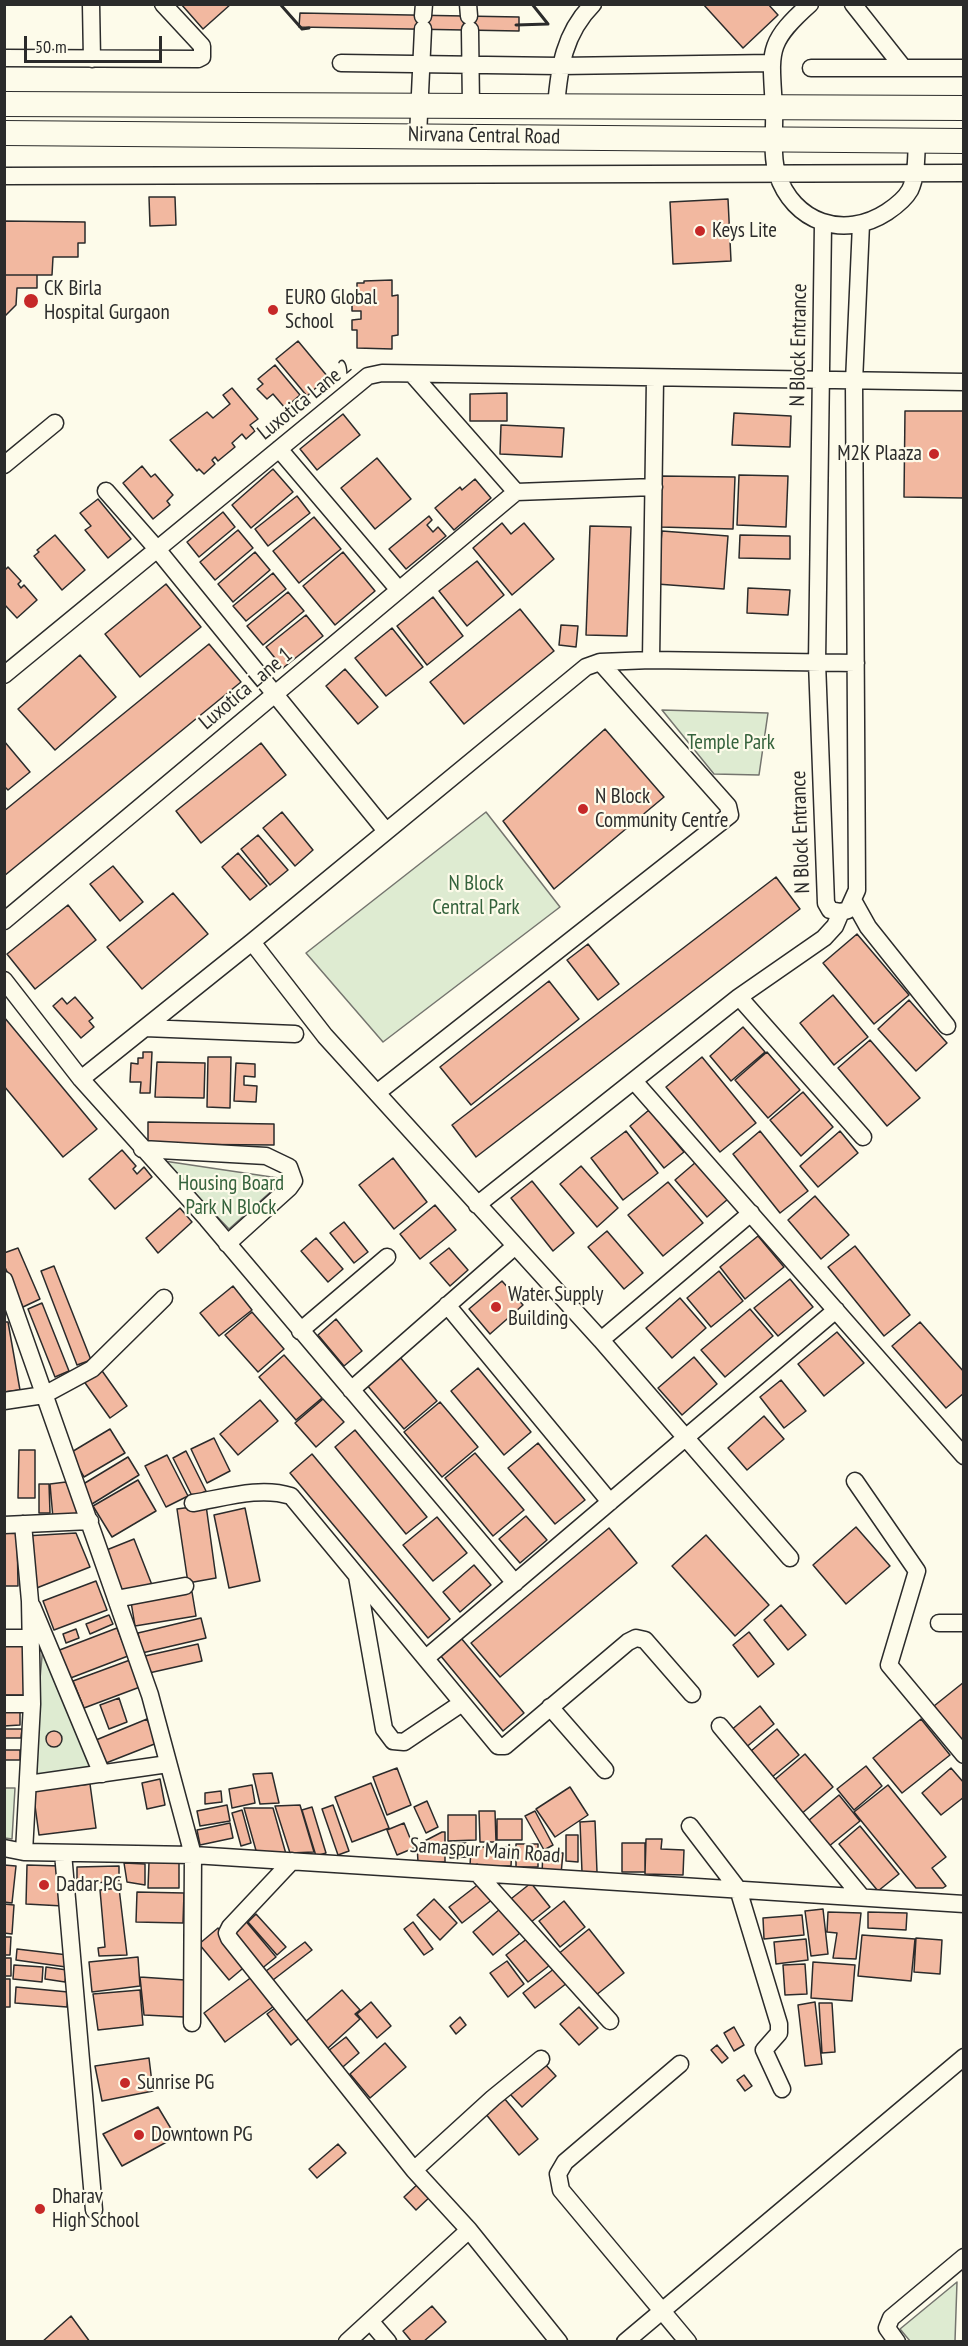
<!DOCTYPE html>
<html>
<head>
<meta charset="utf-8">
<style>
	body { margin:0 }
	#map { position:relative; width:968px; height:2346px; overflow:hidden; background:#fdfbea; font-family:"PT Sans Narrow",sans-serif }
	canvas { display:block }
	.frame { position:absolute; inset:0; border:6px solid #2b2b2b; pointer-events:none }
	.scale { position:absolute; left:24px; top:36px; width:138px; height:27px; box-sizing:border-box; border:3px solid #2b2b2b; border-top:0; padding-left:8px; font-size:18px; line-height:21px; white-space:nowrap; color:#2b2b2b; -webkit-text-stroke:4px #fdfbea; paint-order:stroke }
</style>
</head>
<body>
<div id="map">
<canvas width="968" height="2346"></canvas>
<div class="frame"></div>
<div class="scale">50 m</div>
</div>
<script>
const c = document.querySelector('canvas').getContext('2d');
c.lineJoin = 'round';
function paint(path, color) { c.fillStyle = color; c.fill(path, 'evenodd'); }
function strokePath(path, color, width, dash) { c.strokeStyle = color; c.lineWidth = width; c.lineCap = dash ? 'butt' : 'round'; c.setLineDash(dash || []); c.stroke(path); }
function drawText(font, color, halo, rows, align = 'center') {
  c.font = font + ' "PT Sans Narrow",sans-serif'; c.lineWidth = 4.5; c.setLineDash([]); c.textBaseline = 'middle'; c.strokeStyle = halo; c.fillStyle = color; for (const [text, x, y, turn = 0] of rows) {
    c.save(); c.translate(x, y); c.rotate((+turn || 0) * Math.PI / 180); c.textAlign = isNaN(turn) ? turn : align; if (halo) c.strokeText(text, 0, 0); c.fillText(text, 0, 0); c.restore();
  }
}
const green = new Path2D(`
	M662 710 768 713 759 775 714 774Z
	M486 812 560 907 383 1042 306 953Z
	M164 1161 285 1179 229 1229Z
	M43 1645 96 1770 31 1781Z
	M5 1788H15L12 1839 5 1838Z
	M957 2282 955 2341H910L900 2329Z`);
paint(green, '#deebd1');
strokePath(green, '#74746e', 1.5);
const building = new Path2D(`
	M181 4H231L203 29Z
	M703 4H768L778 15 743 48Z
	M300 13 519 17V31L299 27Z
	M149 197H175L176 225 150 226Z
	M728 199 731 261 673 264 670 202Z
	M4 221 85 222V243H78V257H53L52 275H4Z
	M4 275H37V288H17L16 305 4 317Z
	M392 280V296L398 295V335L392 336V349L357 348V330H352V320L361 319V311H352V299L357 298V283H364V281Z
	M298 341 328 377 307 396 276 359Z
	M275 365 300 395 285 408 273 394 267 399 257 389 263 384 258 379Z
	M232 388 258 419 250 425 255 431 246 439 242 434 232 443 235 447 218 461 215 457 212 460 215 464 204 474 199 469 197 471 170 440 207 412 213 418 230 404 223 395Z
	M507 393V421H470V394Z
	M905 411H964V498L904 497Z
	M734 413 791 416 790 447 732 445Z
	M343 414 360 435 317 470 300 449Z
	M501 425 564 428 562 457 500 454Z
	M377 458 411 499 375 529 341 488Z
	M142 466 151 477 155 474 173 495 167 501 170 505 153 519 123 483Z
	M273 469 293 492 251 528 232 505Z
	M739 475 788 476 786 527 737 525Z
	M661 476 735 477 733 529 660 527Z
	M475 479 491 498 454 530 435 508 460 487 462 490Z
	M297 496 310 513 268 546 255 529Z
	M98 499 131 539 108 558 85 530 91 526 80 513Z
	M223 512 235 527 199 557 187 542Z
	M429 516 432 520 427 525 433 532 438 527 446 536 406 569 389 549Z
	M314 517 341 549 299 583 273 551Z
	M502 523 511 534 524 523 554 559 512 595 473 548Z
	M590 526 631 527 627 636 586 635Z
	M238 530 253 548 215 580 200 562Z
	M662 531 728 536 724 589 657 584Z
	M55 535 85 570 62 590 34 556 39 552 37 550Z
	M740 535 790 536V559L739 558Z
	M255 552 270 570 233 602 218 584Z
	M343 552 375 591 335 625 303 586Z
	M477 561 504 595 467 626 439 591Z
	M8 567 21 581 18 584 21 588 24 585 37 600 17 618 4 604V571Z
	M273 573 286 589 246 621 233 606Z
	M166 584 201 627 140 677 105 634Z
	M748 588 790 590 788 615 747 613Z
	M288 592 304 611 263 645 247 626Z
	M433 597 463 636 427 665 397 626Z
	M520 609 554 651 464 724 430 682Z
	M306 615 323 636 283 668 266 647Z
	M561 625 578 626 576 647 559 645Z
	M392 628 423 667 386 696 355 658Z
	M209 644 241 682 4 876V811Z
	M80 655 116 697 55 750 18 709Z
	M345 669 378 707 358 724 326 686Z
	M605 729 664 797 554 889 503 821Z
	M4 741 30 772 8 790 4 786Z
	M261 743 286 775 201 843 176 811Z
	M282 812 313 850 295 866 263 828Z
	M258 835 288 870 270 885 241 849Z
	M238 853 267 886 250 900 222 867Z
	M113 866 143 902 120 921 90 884Z
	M776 877 800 909 476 1157 452 1125Z
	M173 893 208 934 142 989 107 947Z
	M68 905 96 940 35 989 7 954Z
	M857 934 909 995 874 1024 823 963Z
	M588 944 619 984 598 1000 567 960Z
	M549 981 579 1019 471 1105 440 1067Z
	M833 995 868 1037 834 1065 800 1023Z
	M75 997 93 1018 89 1021 94 1027 81 1038 53 1006 62 998 67 1004Z
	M909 1000 947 1043 916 1071 878 1029Z
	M4 1017 97 1129 63 1157 4 1086Z
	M743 1027 765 1052 731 1081 710 1056Z
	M870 1040 920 1098 887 1126 838 1068Z
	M143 1052H152L150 1093H140L141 1082H130L131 1063 138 1064V1058H143Z
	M767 1052 800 1090 768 1118 735 1080Z
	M208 1057H231L230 1108 207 1107Z
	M702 1057 756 1123 720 1152 666 1087Z
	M157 1062 205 1063 204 1098 155 1097Z
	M236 1063 255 1064V1077L244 1076V1085L257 1086 256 1102 234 1101Z
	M803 1092 833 1127 801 1156 770 1120Z
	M649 1110 684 1152 664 1168 630 1126Z
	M148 1122 274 1124V1145L148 1144Z
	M626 1131 658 1173 623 1200 591 1158Z
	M760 1131 808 1191 780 1213 733 1154Z
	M840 1131 858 1153 818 1187 800 1166Z
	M122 1150 136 1166 133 1169 137 1174 144 1167 152 1177 115 1209 89 1179Z
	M393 1158 427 1202 394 1229 359 1185Z
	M696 1162 728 1199 707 1217 675 1180Z
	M581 1166 618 1208 597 1227 560 1184Z
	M532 1181 574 1233 553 1251 511 1198Z
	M668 1182 703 1223 663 1256 628 1215Z
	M815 1196 849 1235 821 1259 788 1220Z
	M435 1205 456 1230 420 1259 400 1234Z
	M180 1208 192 1222 158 1253 146 1238Z
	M344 1222 368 1252 354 1263 330 1233Z
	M607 1231 643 1273 624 1289 588 1247Z
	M758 1236 784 1267 745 1299 720 1267Z
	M316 1238 343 1269 328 1282 301 1251Z
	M855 1246 910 1315 884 1336 828 1267Z
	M18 1248 40 1299 23 1307 4 1265V1253Z
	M449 1248 468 1270 450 1286 430 1263Z
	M54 1266 91 1360 77 1365 41 1271Z
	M719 1271 743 1301 711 1327 687 1298Z
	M790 1279 813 1307 778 1336 754 1308Z
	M502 1281 523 1305 490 1334 469 1309Z
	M233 1286 252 1310 219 1336 200 1313Z
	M680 1298 706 1328 672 1358 646 1328Z
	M42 1303 69 1371 55 1377 28 1309Z
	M750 1309 773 1336 725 1377 701 1350Z
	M252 1312 284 1349 258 1372 225 1335Z
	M336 1319 362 1351 344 1366 318 1335Z
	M4 1322H8L20 1390 4 1392Z
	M920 1322 964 1372V1393L946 1408 892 1346Z
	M837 1332 864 1363 824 1396 798 1364Z
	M284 1355 322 1398 296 1420 259 1377Z
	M399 1356 437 1401 404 1429 366 1384Z
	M694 1357 717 1384 682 1415 658 1388Z
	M100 1368 127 1406 110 1418 83 1380Z
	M478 1368 531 1432 504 1455 451 1391Z
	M781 1380 806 1411 784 1428 760 1397Z
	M323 1399 344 1422 316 1447 295 1423Z
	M260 1400 278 1421 238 1455 220 1434Z
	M440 1402 478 1447 442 1477 404 1432Z
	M764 1416 784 1439 747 1470 728 1448Z
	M110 1429 125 1453 84 1477 70 1453Z
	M355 1430 427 1517 406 1534 335 1447Z
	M214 1438 230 1471 207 1483 191 1449Z
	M538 1443 585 1500 555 1524 508 1468Z
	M19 1450H35V1498H18Z
	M186 1451 206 1491 193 1498 173 1458Z
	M475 1453 524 1510 493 1536 445 1478Z
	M312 1454 450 1619 428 1638 290 1473Z
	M167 1455 188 1496 166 1507 145 1466Z
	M128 1457 139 1475 92 1504 80 1486Z
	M138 1480 156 1511 112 1537 93 1506Z
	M66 1482 79 1514 53 1518 50 1484Z
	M39 1484H49L50 1513H39Z
	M206 1505 216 1578 188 1583 177 1509Z
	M245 1508 260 1581 229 1588 214 1515Z
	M526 1516 547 1540 520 1563 499 1539Z
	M437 1517 467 1553 433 1581 403 1545Z
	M856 1527 890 1566 846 1604 813 1565Z
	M609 1528 637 1563 500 1677 471 1643Z
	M4 1529H17L18 1586H4Z
	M76 1533 90 1567 29 1591 25 1536Z
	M706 1535 769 1605 735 1636 672 1566Z
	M134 1539 152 1585 123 1597 104 1551Z
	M474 1565 491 1585 460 1612 443 1592Z
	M96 1581 107 1610 54 1630 43 1601Z
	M192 1592 196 1616 135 1626 131 1602Z
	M781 1605 806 1635 788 1650 764 1620Z
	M109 1615 113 1624 90 1634 86 1624Z
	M201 1618 206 1638 142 1653 138 1633Z
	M117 1628 128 1656 68 1679 57 1651Z
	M76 1629 79 1638 66 1643 63 1634Z
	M749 1632 774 1664 758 1677 733 1645Z
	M461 1638 524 1713 503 1731 440 1655Z
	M4 1643 25 1644 24 1695H4Z
	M198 1644 202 1661 149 1673 145 1656Z
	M130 1660 140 1687 84 1708 73 1681Z
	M964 1682V1744L934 1706Z
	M119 1698 127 1722 109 1729 100 1705Z
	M760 1706 774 1724 744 1749 730 1731Z
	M20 1707V1725L4 1726V1708Z
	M147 1719 157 1743 106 1763 96 1740Z
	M921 1719 950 1755 902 1793 873 1758Z
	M4 1729H22L21 1738H4Z
	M777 1729 799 1755 772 1777 751 1751Z
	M46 1739a8 8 0 1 1 16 0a8 8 0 1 1-16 0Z
	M4 1750H20V1760H4Z
	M805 1754 833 1787 800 1815 772 1782Z
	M866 1766 882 1786 854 1810 837 1789Z
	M397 1768 411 1805 387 1815 373 1777Z
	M951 1768 964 1783V1797L941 1815 922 1793Z
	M272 1773 279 1803 260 1804 253 1774Z
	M160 1779 165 1805 147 1809 142 1783Z
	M371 1783 389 1828 352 1842 335 1797Z
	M90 1784 96 1828 39 1835 33 1791Z
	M252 1785 255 1803 232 1808 229 1789Z
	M888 1785 946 1857 932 1868 946 1886 943 1888H916L854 1812Z
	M570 1787 588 1815 555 1837 536 1809Z
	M221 1791 222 1802 205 1804V1793Z
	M839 1795 860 1821 828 1847 808 1821Z
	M427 1801 438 1827 426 1833 414 1807Z
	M227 1805 230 1821 200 1826 197 1811Z
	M300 1805 314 1852 290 1853 275 1806Z
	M333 1805 349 1851 338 1855 322 1809Z
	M312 1807 326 1853 316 1856 302 1810Z
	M244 1808H273L286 1854H257Z
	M242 1810 251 1843 241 1846 232 1813Z
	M479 1811H495L496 1842H480Z
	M535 1811 553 1845 544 1850 525 1816Z
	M448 1815H476V1840L448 1841Z
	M497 1819H522V1840H497Z
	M595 1821 597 1872H582L580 1822Z
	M230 1823 233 1838 200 1845 197 1830Z
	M404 1823 414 1848 397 1855 387 1830Z
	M860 1826 899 1874 878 1891 839 1844Z
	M442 1832H445V1862H418L417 1845Z
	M566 1835H578V1862L566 1861Z
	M646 1839H662L661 1849 684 1850 683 1875 645 1874Z
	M466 1843 467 1857 450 1858 449 1844Z
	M622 1843H645V1872H622Z
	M516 1844H538V1867H516Z
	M471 1847H512L511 1866H470Z
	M543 1852 563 1853 561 1874 542 1873Z
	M149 1862H179V1888H148Z
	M124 1863 145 1864V1885L127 1882Z
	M4 1865 16 1866 12 1903 4 1902Z
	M27 1865 60 1866 63 1906 26 1904Z
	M119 1866V1882L77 1883V1867Z
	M480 1883 493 1899 462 1923 449 1907Z
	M531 1883 550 1907 526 1926 507 1902Z
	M119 1888 127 1955 99 1956 98 1948 105 1947 100 1890Z
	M137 1892 184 1893 183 1923 136 1922Z
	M434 1899 457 1923 440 1940 417 1915Z
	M564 1901 585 1927 560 1947 539 1921Z
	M4 1904 14 1905 12 1934 4 1933Z
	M500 1909 520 1933 493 1955 473 1932Z
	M823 1909 828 1954 811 1956 805 1911Z
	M828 1912 861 1913 856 1959 833 1958 837 1933 827 1932Z
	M868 1912 907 1913 906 1930 868 1928Z
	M256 1914 286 1947 277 1955 248 1922Z
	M802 1915 804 1935 764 1939 763 1918Z
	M244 1919 276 1957 260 1970 228 1932Z
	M413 1922 433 1949 424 1955 404 1929Z
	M218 1928 248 1964 229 1980 199 1944Z
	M589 1929 624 1973 591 1999 557 1955Z
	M862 1935 915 1939 911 1981 858 1976Z
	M4 1937H11L10 1955H4Z
	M528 1938 550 1965 528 1982 506 1955Z
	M916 1938 942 1940 940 1974 914 1972Z
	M806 1939 808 1960 776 1964 774 1942Z
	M305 1942 312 1950 273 1980 266 1971Z
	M17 1949 68 1955 66 1967 16 1960Z
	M138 1957 140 1986 92 1992 89 1962Z
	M4 1958H11V1976H4Z
	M507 1961 524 1984 508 1997 490 1973Z
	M813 1962 855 1965 852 2001 811 1998Z
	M805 1964 807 1994 785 1995 783 1965Z
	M14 1965 43 1967 42 1982 13 1979Z
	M46 1967 67 1970 65 1982 45 1979Z
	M555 1968 567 1983 535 2008 523 1993Z
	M253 1976 274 2006 225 2042 204 2013Z
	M140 1977 185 1980 184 2017 144 2015Z
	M4 1979H10V2007H4Z
	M16 1987 68 1992 67 2007 15 2003Z
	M140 1990 143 2025 98 2030 93 1994Z
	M342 1990 360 2010 355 2014 360 2019 327 2049 304 2023Z
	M371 2002 391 2026 377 2038 357 2014Z
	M815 2002 822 2064 805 2066 798 2005Z
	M819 2003H832L835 2052 822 2053Z
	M279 2005 303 2035 291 2045 267 2014Z
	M579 2007 598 2028 579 2045 560 2024Z
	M460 2017 466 2025 456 2034 450 2026Z
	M734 2027 744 2045 734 2051 724 2033Z
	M346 2037 359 2053 337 2072 323 2055Z
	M385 2043 406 2067 370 2098 350 2074Z
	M717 2045 728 2058 722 2063 711 2050Z
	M149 2058 153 2091 102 2101 95 2066Z
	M544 2063 556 2076 522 2107 510 2094Z
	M744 2075 752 2086 745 2091 737 2080Z
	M504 2098 538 2139 519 2155 485 2113Z
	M158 2107 176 2137 122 2166 103 2134Z
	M338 2144 346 2153 317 2178 309 2169Z
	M420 2182 432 2195 416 2210 404 2197Z
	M432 2306 446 2322 423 2342H412L403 2331Z
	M71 2316 90 2342H42Z`);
paint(building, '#f2b8a0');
strokePath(building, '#2b2b2b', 1.5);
const street = new Path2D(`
	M91 4 92 59
	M468 4 469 16
	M810 4C765 44 771 52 774 109 775 129 771 155 777 173 793 223 844 240 887 212 896 206 905 199 910 190 917 175 916 156 917 140
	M853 4 902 66
	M423 16 424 4
	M470 30 471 106
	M4 58 198 59 202 57V46L163 4
	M341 63 559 66 772 63
	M811 68H964
	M556 107C559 68 564 33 593 4
	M418 136 423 29
	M4 176 964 173
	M823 224 817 662 826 903 830 910 841 912 848 910 857 890 854 382 861 224
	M413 375 516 492 654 487
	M279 449 399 590
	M4 465 55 423
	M106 491 157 549 386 831
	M651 660 655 379
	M4 675 368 376 382 373 964 382
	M854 902 868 927 947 1026
	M4 921 516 492
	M252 942 325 1036 601 1340 790 1558
	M4 980 81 1079 207 1219 515 1583
	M739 997 863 1137
	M145 1028 295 1034
	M81 1079 252 942 586 667 600 662 651 660 856 663
	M634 1081 964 1456
	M378 1092 730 815 728 806 600 662
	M142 1149 266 1156 289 1167 294 1181 289 1188 227 1244
	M477 1205 739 997 824 938 835 926 841 912
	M4 1280 150 1695 193 1855 192 2023
	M447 1305 610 1502
	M300 1331 387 1257
	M601 1340 751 1213
	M351 1390 514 1247
	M4 1401 44 1395 92 1369 164 1298
	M855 1481 917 1571 889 1665 964 1755
	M193 1503C224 1498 260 1486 291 1496L498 1746H505L628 1642 636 1638 645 1640 692 1694
	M23 1524 30 1601 32 1704 24 1852
	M4 1525 90 1521
	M357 1576 384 1729 393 1741 404 1742 462 1703
	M116 1599 185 1586
	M32 1606 102 1774
	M939 1623H964
	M4 1638H29
	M426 1658 836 1310
	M4 1704H32
	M550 1707 605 1770
	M720 1726 861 1896
	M28 1784 168 1764
	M690 1826 738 1889 779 2024V2033L764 2050 782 2089
	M4 1848 24 1852 193 1855 964 1904
	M63 1853 94 2210
	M292 1861 230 1927 227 1933 229 1938 414 2170 469 2230 559 2342
	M477 1873 610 2021
	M680 2064 565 2162 558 2174 561 2190 688 2342
	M414 2170 493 2098 541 2059
	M371 2322 388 2342
	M347 2342 469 2230
	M625 2342 964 2057
	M897 2342 887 2328 891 2318 964 2257`);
const secondary = new Path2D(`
	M4 104 964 108
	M4 133 964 141`);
strokePath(street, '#2b2b2b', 19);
strokePath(secondary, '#2b2b2b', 26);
strokePath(street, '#fdfbea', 16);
strokePath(secondary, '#fdfbea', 24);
strokePath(new Path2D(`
	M280 4 302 29 309 28
	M516 25 548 24 532 4`), '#2b2b2b', 3);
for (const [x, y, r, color] of [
	[700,231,6,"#c62828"],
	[31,301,8,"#c62828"],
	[273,310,6,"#c62828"],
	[934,454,6,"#c62828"],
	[583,809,6,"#c62828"],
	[496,1307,6,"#c62828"],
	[44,1885,6,"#c62828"],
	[125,2083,6,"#c62828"],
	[139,2135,6,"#c62828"],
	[40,2209,6,"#c62828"]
]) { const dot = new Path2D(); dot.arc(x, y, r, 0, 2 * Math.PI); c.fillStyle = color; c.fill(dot); strokePath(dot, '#fdfbea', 2); }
drawText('21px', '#2b2b2b', '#fdfbea', [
	["Nirvana Central Road",484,136,1],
	["N Block Entrance",799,345,-89],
	["Luxotica Lane 2",305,400,-39],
	["Luxotica Lane 1",246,689,-40],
	["N Block Entrance",801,832,-92],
	["Samaspur Main Road",485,1851,4]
]);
drawText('21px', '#2b2b2b', '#fdfbea', [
	["Keys Lite",712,231],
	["CK Birla",44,289],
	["Hospital Gurgaon",44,313],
	["EURO Global",285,298],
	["School",285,322],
	["M2K Plaaza",922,454,"right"],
	["N Block",595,797],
	["Community Centre",595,821],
	["Water Supply",508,1295],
	["Building",508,1319],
	["Dadar PG",56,1885],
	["Sunrise PG",137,2083],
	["Downtown PG",151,2135],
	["Dharav",52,2197],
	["High School",52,2221]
], 'left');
drawText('21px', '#34623c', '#fdfbea', [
	["Temple Park",731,743],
	["N Block",476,884],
	["Central Park",476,908],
	["Housing Board",231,1184],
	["Park N Block",231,1208]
]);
</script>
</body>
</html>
